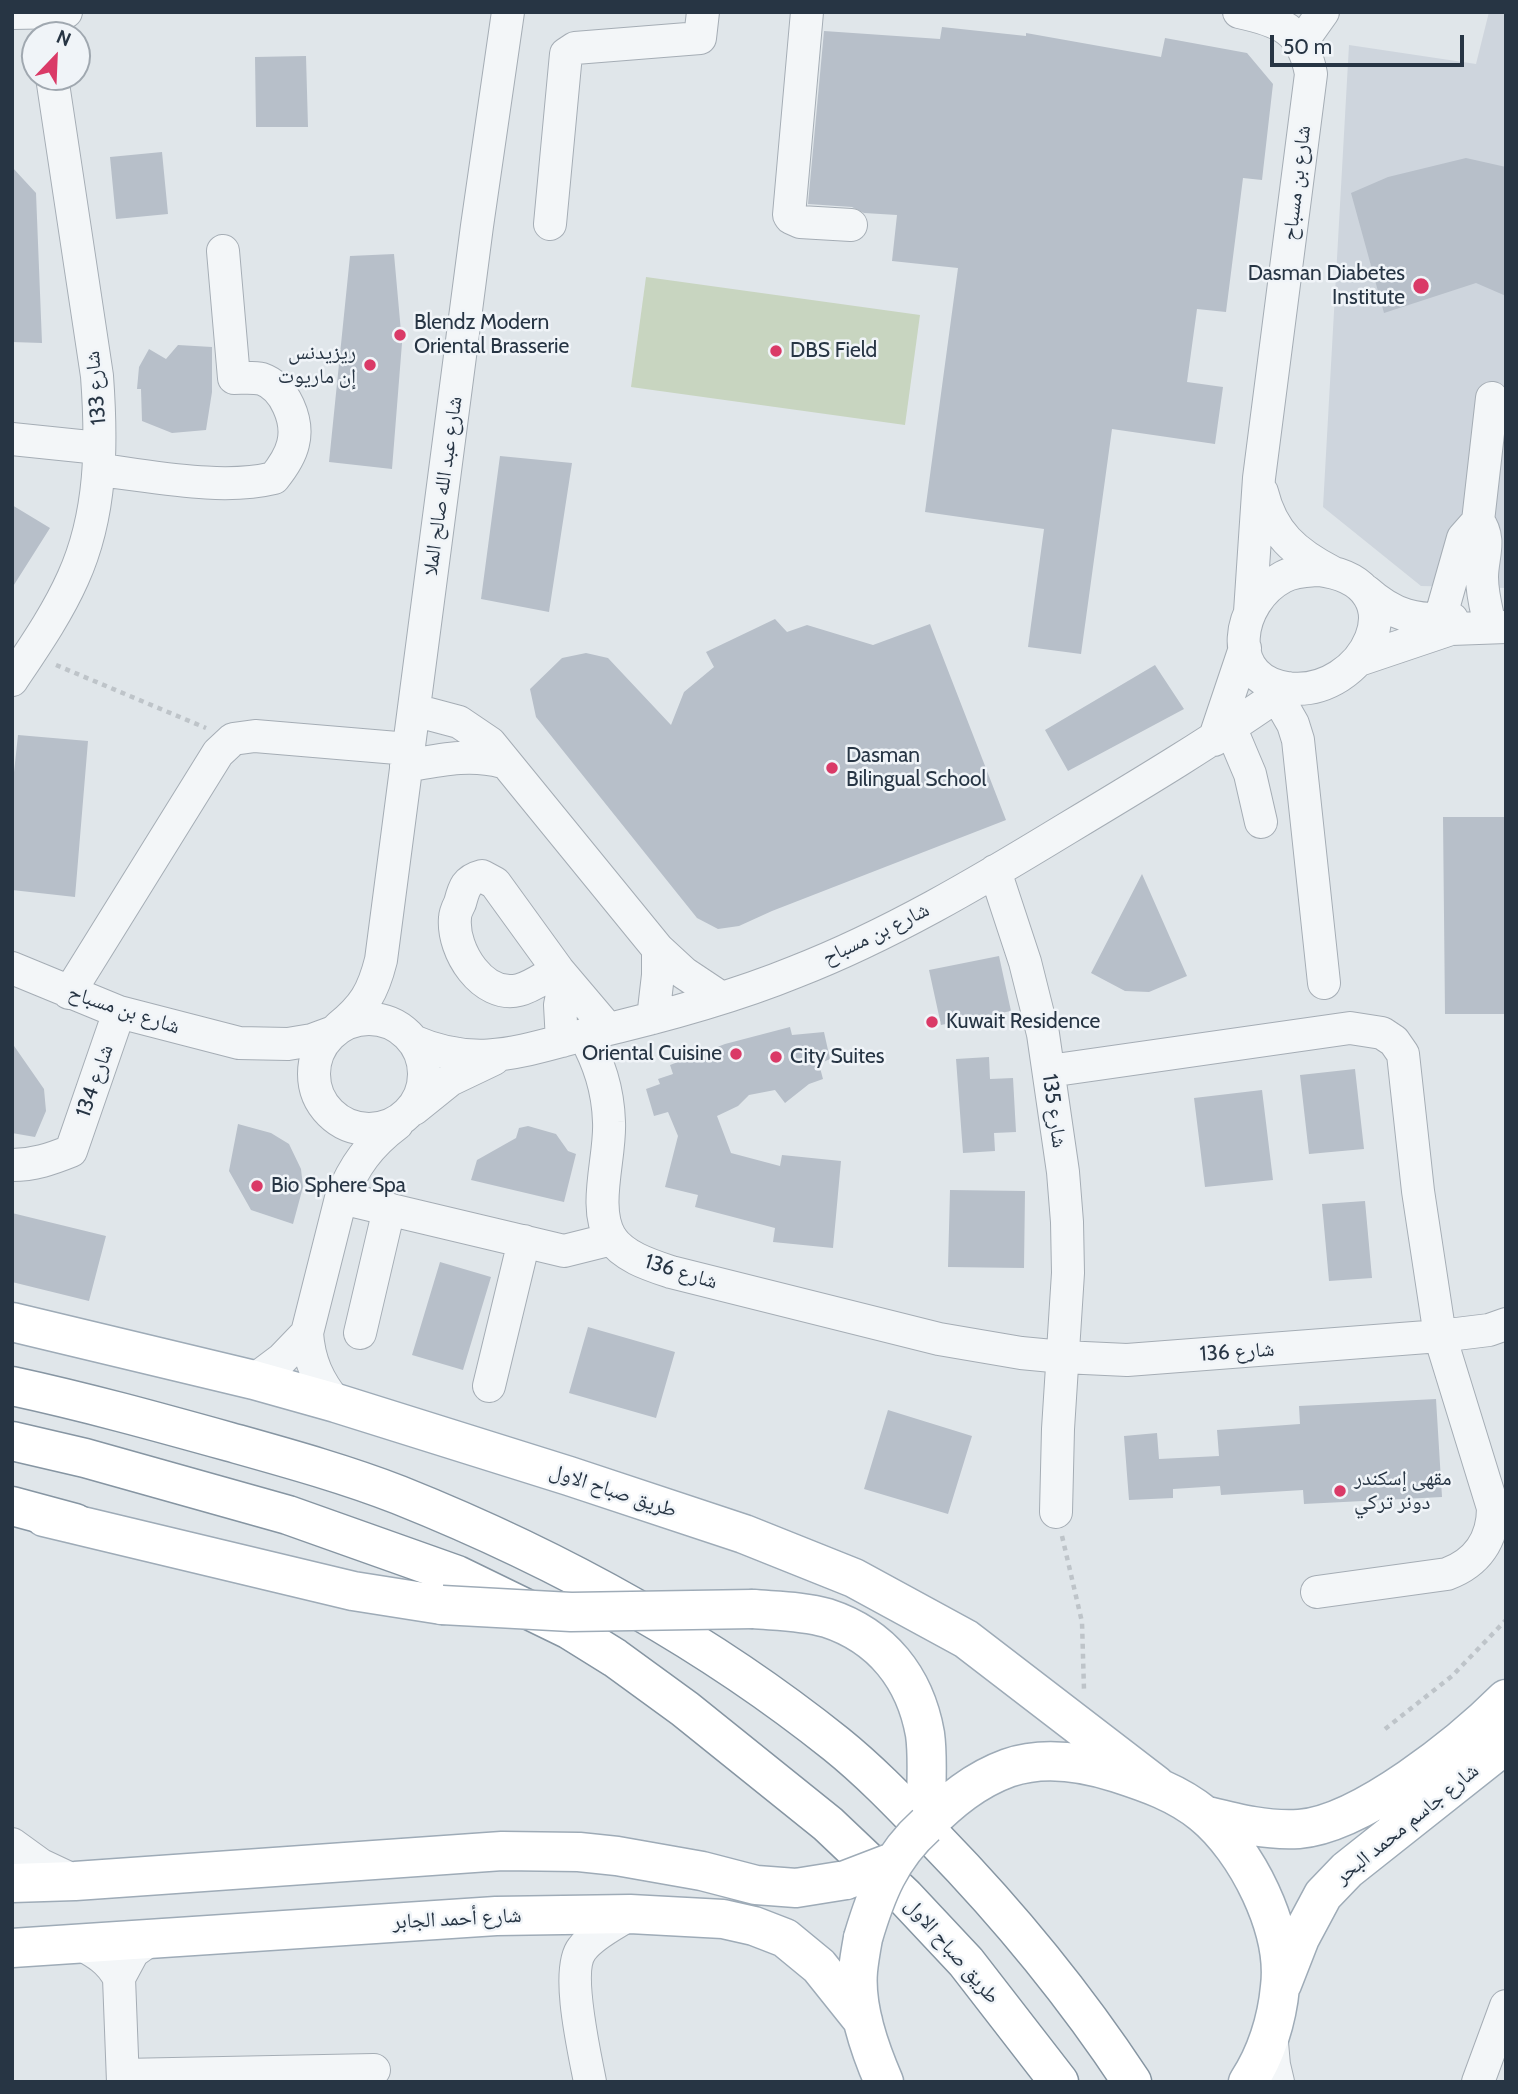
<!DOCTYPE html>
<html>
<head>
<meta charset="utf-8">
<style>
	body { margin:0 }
	#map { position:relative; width:1518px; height:2094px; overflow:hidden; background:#e0e6ea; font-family:Cabin,sans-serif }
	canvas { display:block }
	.frame { position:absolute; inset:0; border:14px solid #273544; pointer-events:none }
	.north { position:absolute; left:21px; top:21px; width:70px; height:70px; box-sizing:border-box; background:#f0f4f8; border:2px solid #a0a8b0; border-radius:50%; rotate:23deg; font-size:19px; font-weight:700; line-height:28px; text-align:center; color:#273544 }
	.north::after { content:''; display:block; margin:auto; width:24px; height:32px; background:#da3a67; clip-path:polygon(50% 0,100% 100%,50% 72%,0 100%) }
	.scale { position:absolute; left:1270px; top:35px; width:194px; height:32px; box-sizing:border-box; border:4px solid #273544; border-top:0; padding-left:9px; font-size:21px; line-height:24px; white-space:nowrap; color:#273544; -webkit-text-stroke:5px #f0f4f8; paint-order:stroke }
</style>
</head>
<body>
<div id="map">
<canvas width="1518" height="2094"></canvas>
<div class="frame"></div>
<div class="north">N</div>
<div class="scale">50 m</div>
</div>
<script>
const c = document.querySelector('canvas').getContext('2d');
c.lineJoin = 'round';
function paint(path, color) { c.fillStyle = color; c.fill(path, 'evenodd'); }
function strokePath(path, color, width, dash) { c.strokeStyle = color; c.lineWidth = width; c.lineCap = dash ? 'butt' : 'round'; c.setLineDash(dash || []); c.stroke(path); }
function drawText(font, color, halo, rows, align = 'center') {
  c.font = font + ' Cabin,"Noto Naskh Arabic",sans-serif'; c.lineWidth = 5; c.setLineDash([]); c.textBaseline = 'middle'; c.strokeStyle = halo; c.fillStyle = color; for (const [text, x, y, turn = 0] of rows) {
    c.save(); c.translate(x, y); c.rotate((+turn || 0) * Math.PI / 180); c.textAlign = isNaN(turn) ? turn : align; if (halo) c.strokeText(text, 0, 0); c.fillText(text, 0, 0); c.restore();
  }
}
paint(new Path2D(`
	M1489 12H1506V588L1421 586 1323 507 1349 45 1476 64Z`), '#ced5dd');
paint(new Path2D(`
	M646 277 920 315 905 425 631 387Z`), '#c8d5c0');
paint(new Path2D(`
	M942 27 1026 36V33L1161 57 1165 38 1247 53 1273 84 1262 180 1243 178 1226 312 1197 309 1187 382 1223 387 1215 444 1112 429 1081 654 1028 647 1044 529 925 512 958 268 892 261 897 215 864 213 852 207 808 204 824 31 940 39Z
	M306 56 308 127H256L255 57Z
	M162 152 168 214 116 219 110 157Z
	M1466 158 1506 167V296L1476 283 1384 313 1351 193 1388 177Z
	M12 167 36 193 42 343 12 342Z
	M394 254 402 343 392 469 329 462 350 256Z
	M178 345 212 347V392L206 430 172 433 142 421 141 389H137L139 367 149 349 166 359Z
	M500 456 572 463 549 612 481 599Z
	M12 505 50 528 12 588Z
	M775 619 787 632 807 625 873 645 930 624 1006 820 772 911 739 926 718 929 697 918 536 717 530 689 562 658 586 653 608 658 671 725 684 692 714 667 706 652Z
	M1155 665 1184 709 1068 771 1045 730Z
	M18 735 88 741 75 897 12 890V791Z
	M1443 817H1506V1014H1445Z
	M1142 874 1187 976 1149 992 1125 991 1091 973Z
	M999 956 1011 1011 941 1025 929 970Z
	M790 1027 792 1035 824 1032 830 1059 819 1064 823 1079 809 1084 785 1103 775 1090 749 1095 738 1106 717 1116 731 1153 780 1166 782 1155 841 1161 833 1248 773 1242 775 1228 695 1207 698 1195 665 1187 678 1136 668 1112 654 1116 646 1089 660 1084 658 1079 673 1074 670 1065 725 1044Z
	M12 1043 44 1089 46 1111 35 1137 12 1133Z
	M989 1057 990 1079 1013 1078 1016 1132 994 1133 995 1151 963 1153 956 1059Z
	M1355 1069 1364 1149 1309 1154 1300 1075Z
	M1262 1090 1273 1180 1205 1187 1194 1098Z
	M238 1124 271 1133 289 1144 301 1169 303 1187 293 1224 251 1210 229 1171Z
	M528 1126 556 1134 568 1151 576 1154 564 1202 471 1180 477 1160 516 1138 519 1128Z
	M950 1190 1025 1191 1024 1268 948 1267Z
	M1365 1201 1372 1278 1329 1281 1322 1204Z
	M12 1213 106 1236 89 1301 12 1282Z
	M440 1262 491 1277 463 1370 412 1355Z
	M588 1327 675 1352 656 1418 569 1393Z
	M1436 1399 1442 1497 1304 1504 1303 1490 1221 1495 1220 1486 1173 1489V1498L1129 1500 1124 1436 1157 1433 1159 1459 1219 1456 1217 1430 1300 1424 1299 1406Z
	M888 1410 972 1436 948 1514 864 1489Z`), '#b7bfc9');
const minor = new Path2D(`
	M807 12 789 215 791 218 800 222 851 225
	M1239 12C1280 21 1303 29 1311 74L1259 478 1250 612
	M12 13 66 12
	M1301 43 1323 12
	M550 224 566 54 575 48 700 38 703 12
	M12 439 99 448
	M99 470C153 476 221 491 274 478 282 468 290 457 293 444 299 421 285 387 262 379 254 377 243 378 234 378L223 251
	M1262 492C1272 533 1295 553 1332 572
	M1319 570C1423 584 1364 699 1287 688 1223 678 1237 601 1283 577 1294 571 1306 571 1319 570Z
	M1366 591C1394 616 1416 621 1452 619
	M1488 617C1485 604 1482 591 1482 577 1482 557 1492 539 1478 521L1492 398
	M1440 619 1463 538 1478 521
	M1359 660 1451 629 1506 627
	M12 680C34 647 57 614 73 578 102 514 102 444 97 376L52 77
	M1277 696 1293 724 1298 740 1324 983
	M414 710 459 722 490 743 658 949 684 973 720 997
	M1231 729 1250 774 1261 822
	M1214 740 1245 648
	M406 766C440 760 470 753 503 762
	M995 871 1025 962 1043 1034 1063 1172 1067 1222 1068 1273 1058 1429 1056 1512
	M12 968 119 1012 239 1043 288 1044 312 1040 331 1033
	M558 970C546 976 532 987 519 990 483 999 452 951 455 918 455 913 458 907 460 903 464 888 466 880 482 876L495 883 558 970 608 1029
	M69 993 218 753 233 739 255 736 409 749
	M653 1018 658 975V949
	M314 1074a55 55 0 1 1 110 0a55 55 0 1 1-110 0Z
	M339 1027C364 1007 373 992 381 960L477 226 508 12
	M584 1035C599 1063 608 1089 609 1122 611 1156 592 1208 611 1238 624 1257 650 1265 671 1272L939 1339 1021 1353 1063 1357 1127 1360 1440 1336 1489 1330 1506 1324
	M413 1041C479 1070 523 1050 588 1034 657 1018 729 999 795 972 890 935 979 882 1066 829 1141 784 1216 739 1288 688
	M562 1041 560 1005 565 979
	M1049 1071 1350 1028 1382 1033 1394 1041 1403 1054 1418 1191 1440 1336 1493 1508C1493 1540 1477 1563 1447 1574L1317 1592
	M414 1109 450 1080 494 1059
	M12 1165C34 1165 51 1159 71 1151L119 1012
	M341 1198 564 1251 612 1239
	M360 1333 389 1209
	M254 1380 282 1359 307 1333
	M489 1386 524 1241
	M336 1403C318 1381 309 1361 307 1333L341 1198C354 1166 369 1145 397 1124
	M12 1844 41 1865 75 1881
	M77 1942C95 1952 109 1959 119 1978L133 1952 154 1937
	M119 1978 123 2082
	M1271 2032 1274 2065 1278 2082
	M123 2075 374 2070
	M590 2082C585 2055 565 1970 582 1949 593 1934 615 1924 630 1914
	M1478 2082 1506 2006`);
const major = new Path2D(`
	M12 1322 254 1380 336 1403 569 1476 744 1534 854 1578 966 1639 1156 1785
	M44 1517 353 1591 442 1605
	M753 1609C777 1611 803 1611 827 1618 882 1636 915 1678 925 1734 929 1763 925 1795 926 1825
	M1204 1815C1236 1823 1266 1831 1299 1829 1362 1824 1462 1743 1506 1699
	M926 1825C950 1801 975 1780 1008 1768 1043 1756 1083 1762 1117 1773 1148 1783 1177 1793 1203 1814 1247 1850 1287 1930 1280 1987 1277 2020 1266 2055 1248 2082
	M12 1883 75 1881 502 1851 579 1852 617 1856 702 1871 756 1885 796 1888 846 1880
	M863 1938C861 1949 859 1960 858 1971 855 2006 870 2050 884 2082
	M12 1948 496 1916 630 1914 723 1919 754 1926 785 1938 819 1966 863 2021
	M1282 1984 1300 1938 1323 1895 1347 1870 1506 1744`);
const highway = new Path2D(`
	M12 1386C86 1402 158 1422 230 1442 287 1458 345 1474 399 1495 554 1557 706 1640 836 1744 872 1773 903 1806 935 1839 1008 1914 1074 1994 1132 2082
	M12 1441 85 1458 288 1515 457 1575 570 1630 615 1658 685 1709 828 1824 905 1897 966 1962 1059 2082
	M12 1506 75 1523`);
strokePath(minor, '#a5adb5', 34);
strokePath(major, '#9eabb7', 41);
strokePath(highway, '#8695a2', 41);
strokePath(new Path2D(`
	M56 665 206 728
	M1062 1536 1082 1622 1084 1690
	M1385 1729 1452 1676 1506 1620`), '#bec4c9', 4.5, [5, 5]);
strokePath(minor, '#f3f6f8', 32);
strokePath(major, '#fff', 38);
strokePath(highway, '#fff', 38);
const majorBridge = new Path2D(`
	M442 1605 571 1612 753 1609
	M846 1880 893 1862
	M863 1938C876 1894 890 1857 926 1825`);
strokePath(majorBridge, '#9eabb7', 41, []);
strokePath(majorBridge, '#fff', 38);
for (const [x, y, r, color] of [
	[1421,286,9,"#da3a67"],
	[400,335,7,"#da3a67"],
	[776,351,7,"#da3a67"],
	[370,365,7,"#da3a67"],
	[832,768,7,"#da3a67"],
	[932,1022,7,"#da3a67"],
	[736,1054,7,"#da3a67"],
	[776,1057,7,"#da3a67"],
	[257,1186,7,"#da3a67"],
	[1340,1491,7,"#da3a67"]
]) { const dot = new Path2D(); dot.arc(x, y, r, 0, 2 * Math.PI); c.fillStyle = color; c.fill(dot); strokePath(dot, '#f0f4f8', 2.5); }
drawText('21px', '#273544', '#f0f4f8', [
	["شارع بن مسباح",1297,183,-83],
	["شارع 133",96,388,-95],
	["شارع عبد الله صالح الملا",443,486,-82],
	["شارع بن مسباح",876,934,-26],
	["شارع بن مسباح",124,1010,18],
	["شارع 134",95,1081,-71],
	["شارع 135",1054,1111,82],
	["شارع 136",681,1272,17],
	["شارع 136",1237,1352,-4],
	["طريق صباح الاول",613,1491,18],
	["شارع جاسم محمد البحر",1407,1824,-39],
	["شارع أحمد الجابر",457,1919,-3],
	["طريق صباح الاول",952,1951,49]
]);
drawText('21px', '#273544', '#f0f4f8', [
	["Dasman Diabetes",1405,274,"right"],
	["Institute",1405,298,"right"],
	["Blendz Modern",414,323],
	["Oriental Brasserie",414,347],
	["DBS Field",790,351],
	["ريزيدنس",356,353,"right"],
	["إن ماريوت",356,377,"right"],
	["Dasman",846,756],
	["Bilingual School",846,780],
	["Kuwait Residence",946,1022],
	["Oriental Cuisine",722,1054,"right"],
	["City Suites",790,1057],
	["Bio Sphere Spa",271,1186],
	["مقهى إسكندر",1354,1479],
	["دونر تركي",1354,1503]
], 'left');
</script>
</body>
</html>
